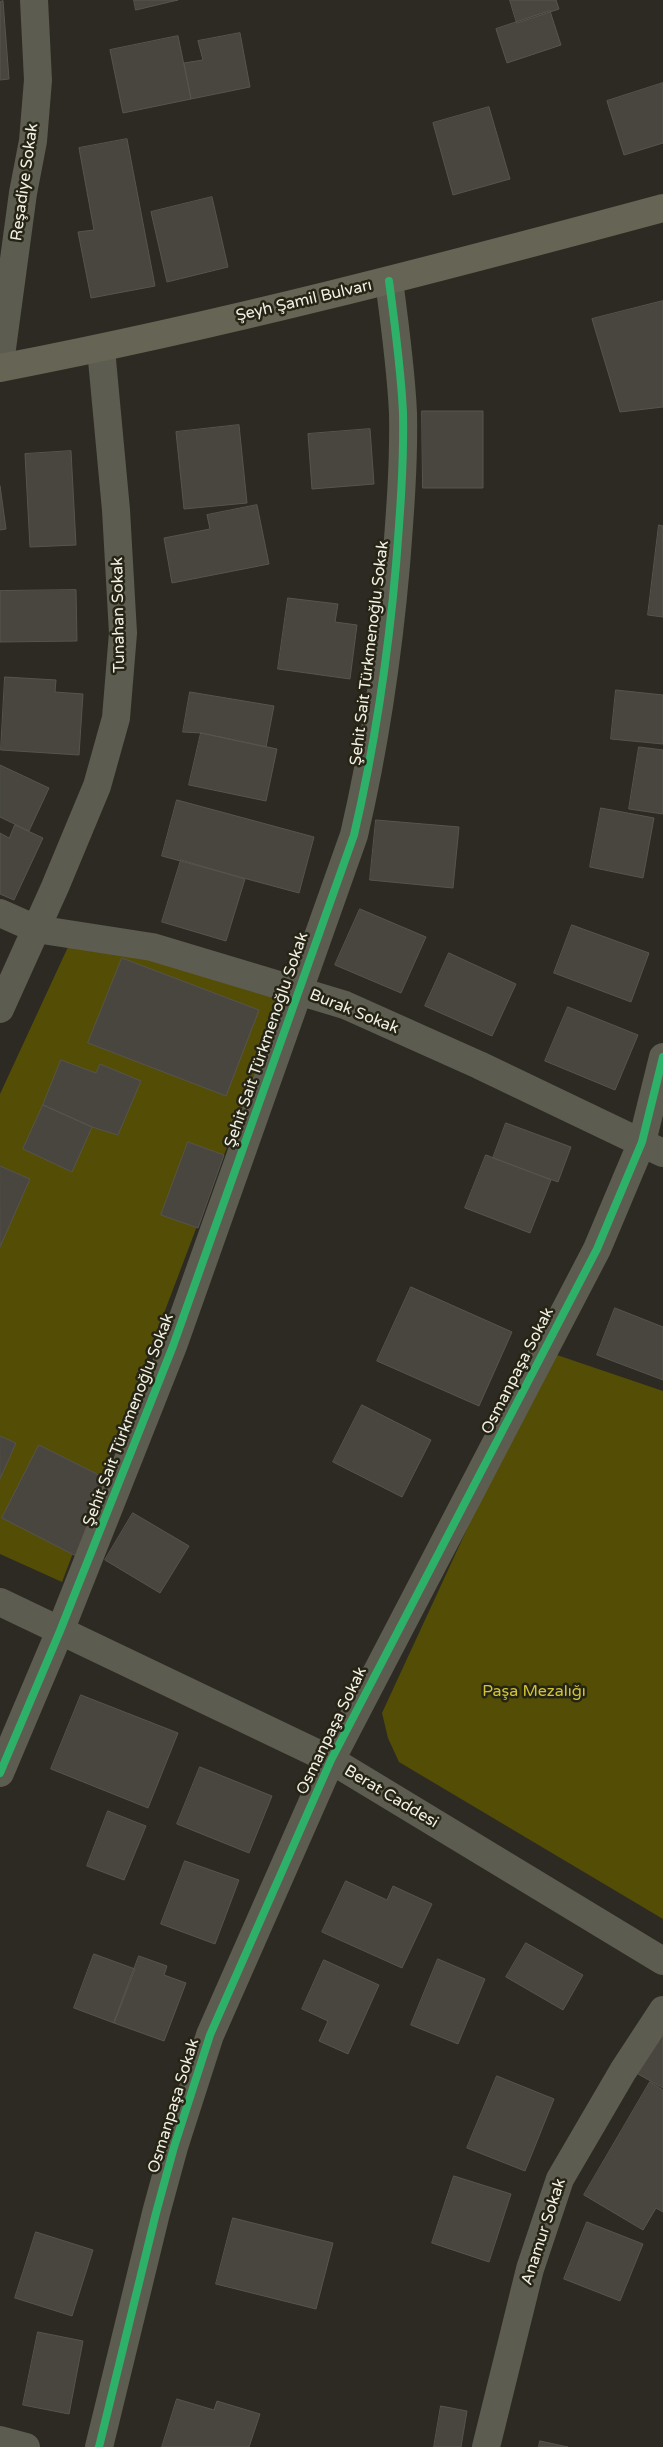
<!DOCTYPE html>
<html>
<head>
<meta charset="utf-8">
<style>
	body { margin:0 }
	canvas { display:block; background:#2c2a22 }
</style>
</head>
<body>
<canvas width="663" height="2447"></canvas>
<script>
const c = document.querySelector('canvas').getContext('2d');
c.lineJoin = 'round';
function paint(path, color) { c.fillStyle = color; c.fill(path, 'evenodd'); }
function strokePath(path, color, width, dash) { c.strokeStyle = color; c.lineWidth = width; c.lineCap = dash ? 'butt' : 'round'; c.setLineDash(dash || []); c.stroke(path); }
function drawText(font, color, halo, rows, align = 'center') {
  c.font = font + ' "Varela Round",sans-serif'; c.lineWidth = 5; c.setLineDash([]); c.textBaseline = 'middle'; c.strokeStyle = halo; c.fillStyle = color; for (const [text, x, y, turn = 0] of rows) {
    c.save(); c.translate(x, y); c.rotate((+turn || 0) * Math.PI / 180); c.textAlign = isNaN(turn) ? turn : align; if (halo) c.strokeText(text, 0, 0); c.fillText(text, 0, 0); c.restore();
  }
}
paint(new Path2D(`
	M68 947 156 960 288 995 224 1155 62 1582 0 1554V1094Z
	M557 1355 663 1391V1919L399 1762 388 1738 382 1713 491 1477Z`), '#534d06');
const building = new Path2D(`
	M134 0H178L136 10Z
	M510 0H556L559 9 517 23Z
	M3 1 9 79 0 80V2Z
	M550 11 561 45 507 63 496 29Z
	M240 33 250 87 191 99 184 63 203 60 198 41Z
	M178 36 191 99 123 113 110 50Z
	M663 83V143L624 155 607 101Z
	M489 107 510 179 453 195 433 123Z
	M127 139 155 286 91 298 78 232 94 230 79 148Z
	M212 197 228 267 167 282 151 212Z
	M663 301V407L620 412 592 319Z
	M422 411H483V488H423Z
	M239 425 247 503 184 509 176 432Z
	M370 429 374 484 312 489 308 434Z
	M71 451 76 545 30 547 25 454Z
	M0 486 6 529 0 530Z
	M257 505 269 564 172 583 164 538 210 529 207 515Z
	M659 525 663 526V617L648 615Z
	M76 590 77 641 0 642V591Z
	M288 598 338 604 335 622 357 625 350 679 278 669Z
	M5 677 56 680 55 692 83 694 79 755 1 750Z
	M616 690 663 695V744L611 739Z
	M190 692 274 706 266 747 201 733 183 732Z
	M201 733 277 749 266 801 189 785Z
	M639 747 663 750V814L629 809Z
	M0 765 49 788 29 831 0 817Z
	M177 800 314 837 299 893 162 856Z
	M601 808 654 818 643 878 590 867Z
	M376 820 459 827 453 888 370 880Z
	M15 825 43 838 14 900 0 894V833L9 838Z
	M181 860 245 879 226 941 162 922Z
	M360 909 426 937 401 993 335 965Z
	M572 925 649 953 631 1002 554 973Z
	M449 953 516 984 492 1036 425 1006Z
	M122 958 259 1010 226 1096 88 1043Z
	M568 1007 638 1035 615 1090 545 1061Z
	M61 1060 96 1073 100 1064 141 1081 118 1135 92 1127 43 1105Z
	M43 1105 92 1127 72 1172 23 1149Z
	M506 1123 571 1147 558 1182 493 1158Z
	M188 1142 224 1155 198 1228 161 1215Z
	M486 1155 551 1180 530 1233 465 1208Z
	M0 1166 30 1179 0 1247Z
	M411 1287 512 1332 479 1406 377 1361Z
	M615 1308 663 1327V1380L597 1355Z
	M362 1405 431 1440 402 1497 333 1462Z
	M0 1436 16 1443 0 1479Z
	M39 1445 113 1482 76 1556 2 1518Z
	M133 1513 189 1546 160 1593 105 1560Z
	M81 1695 178 1733 148 1808 51 1769Z
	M200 1767 272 1796 249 1853 177 1824Z
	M108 1811 146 1826 124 1880 87 1866Z
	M185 1861 239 1880 215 1944 161 1924Z
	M346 1881 387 1900 393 1886 432 1904 402 1968 322 1932Z
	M526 1943 583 1975 563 2010 506 1977Z
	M94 1954 135 1969 114 2023 74 2008Z
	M139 1956 167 1966 164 1975 186 1983 164 2041 114 2023Z
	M438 1959 485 1979 458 2044 411 2025Z
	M324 1960 379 1985 348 2054 319 2041 328 2021 302 2009Z
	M663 2031V2088L638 2074Z
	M497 2076 554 2099 525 2171 467 2148Z
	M650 2082 663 2090V2212L656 2208 643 2230 584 2195Z
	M454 2176 511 2194 489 2262 432 2243Z
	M233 2218 333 2243 316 2309 216 2284Z
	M587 2222 643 2244 620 2301 564 2279Z
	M36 2232 93 2250 72 2316 15 2298Z
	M38 2332 83 2341 69 2414 23 2405Z
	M177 2399 214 2410 217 2401 260 2414 249 2447H162Z
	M441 2406 467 2411 461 2447H434Z
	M540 2441 568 2447H539Z`);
paint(building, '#48463f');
strokePath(building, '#56544d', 1);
strokePath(new Path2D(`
	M0 363 23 193 33 141 38 80 34 0
	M0 913 36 929 152 947 345 1005 479 1065 663 1153
	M0 1009 55 887 97 786 116 718 123 633 116 510 101 349
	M0 1602 331 1760 663 1961
	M0 1773 60 1631 173 1346 354 835C375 745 388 656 396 565 400 514 404 464 403 413 401 369 395 325 389 281
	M0 2440 26 2447
	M99 2447 156 2213 174 2147 210 2035 331 1760 597 1249 642 1142 663 1057
	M486 2447 530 2269 560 2179 623 2071 663 2010`), '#5d5c50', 28);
strokePath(new Path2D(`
	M0 368C223 325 444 267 663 208`), '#666454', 28);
strokePath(new Path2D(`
	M0 1773 60 1631 173 1346 354 835C375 745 388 656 396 565 400 514 404 464 403 413 401 369 395 325 389 281
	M99 2447 156 2213 174 2147 210 2035 331 1760 597 1249 642 1142 663 1057`), '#2db169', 8);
drawText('16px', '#f1f0e5', '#262414', [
	["Reşadiye Sokak",25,182,-82],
	["Şeyh Şamil Bulvarı",304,301,-13],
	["Tunahan Sokak",119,615,-91],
	["Şehit Sait Türkmenoğlu Sokak",370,653,-83],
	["Burak Sokak",354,1012,22],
	["Şehit Sait Türkmenoğlu Sokak",267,1040,-71],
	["Osmanpaşa Sokak",518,1371,-63],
	["Şehit Sait Türkmenoğlu Sokak",129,1420,-69],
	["Osmanpaşa Sokak",332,1731,-64],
	["Berat Caddesi",391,1797,31],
	["Osmanpaşa Sokak",174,2106,-73],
	["Anamur Sokak",544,2232,-72]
]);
drawText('16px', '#d0c336', '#262414', [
	["Paşa Mezalığı",534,1692]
]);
</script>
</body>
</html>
